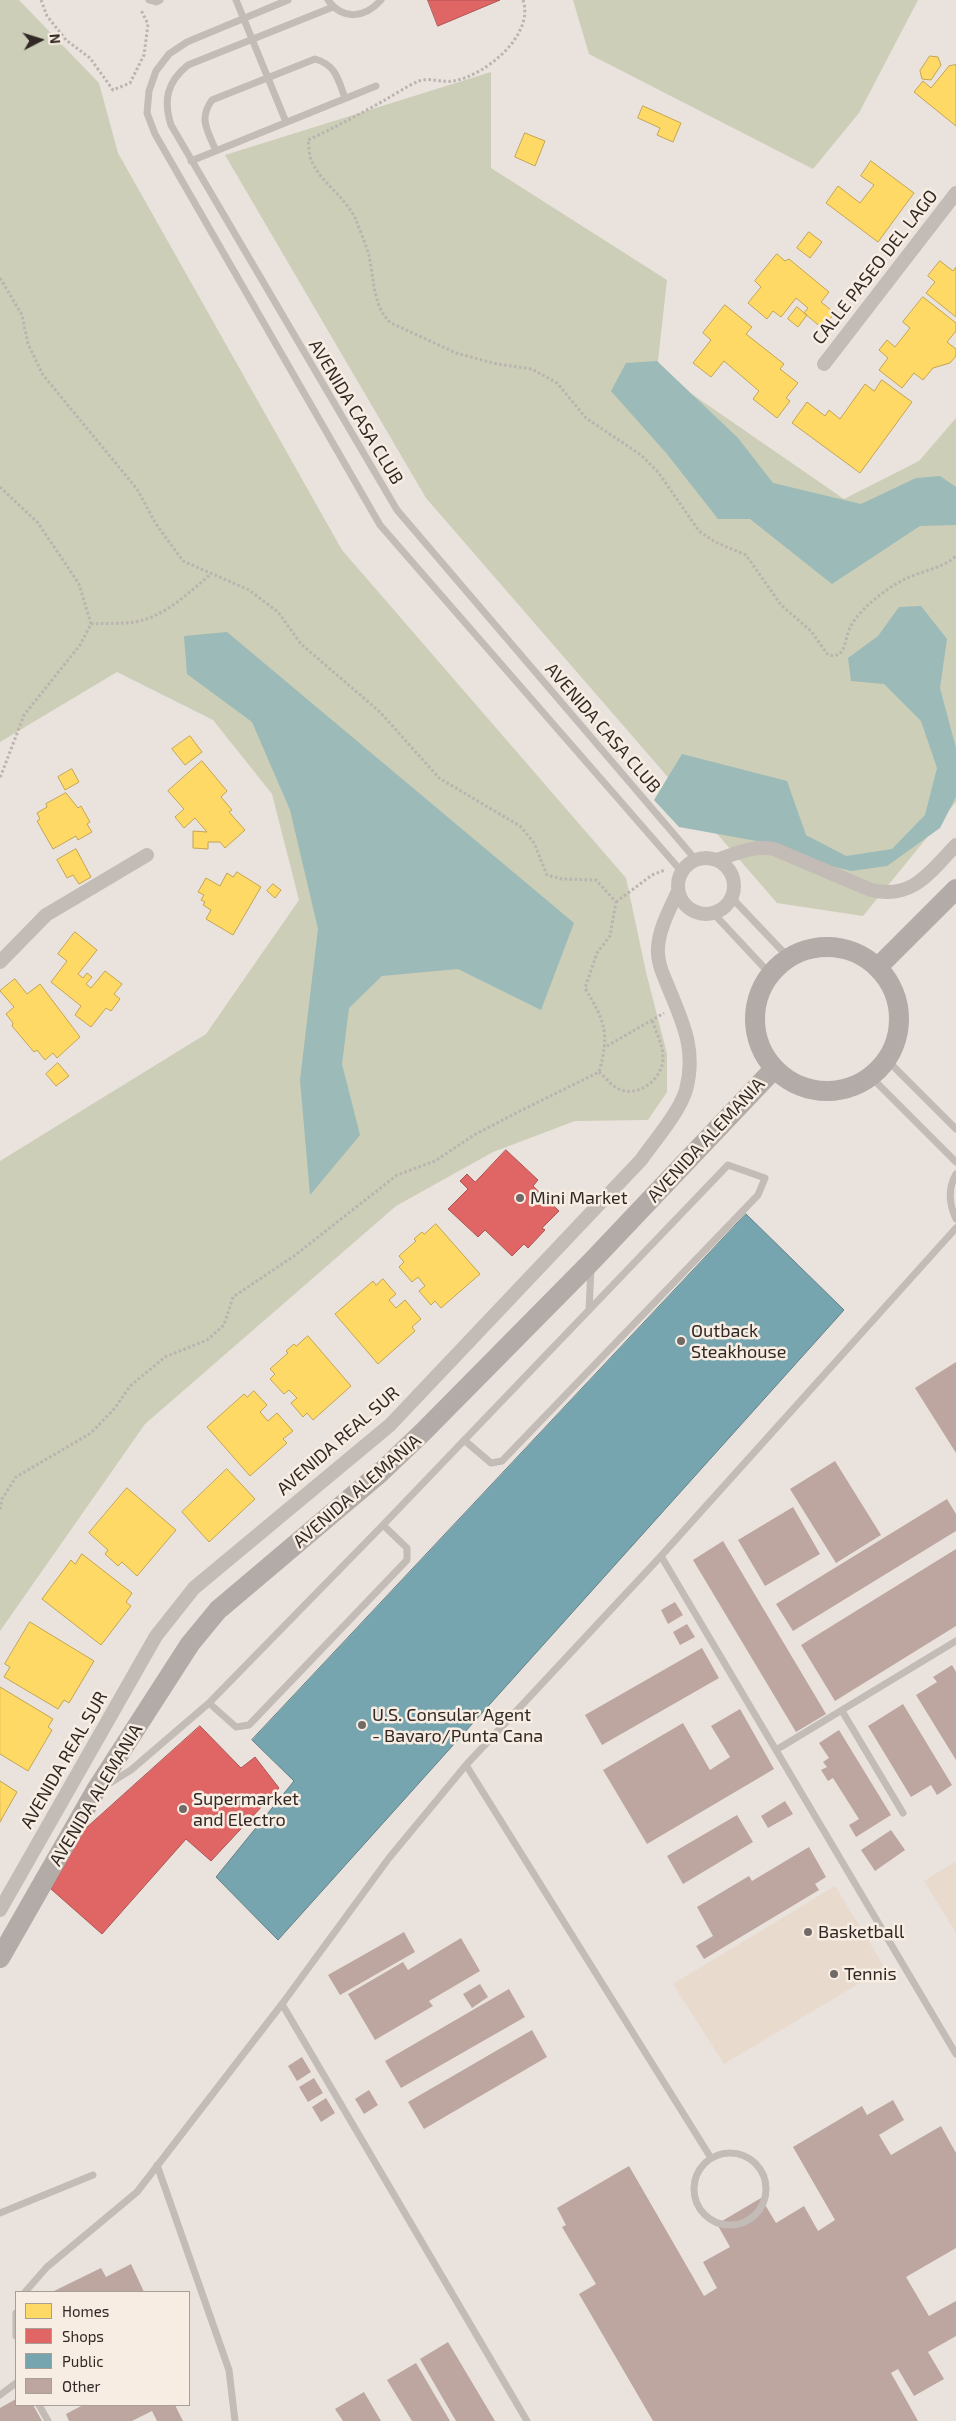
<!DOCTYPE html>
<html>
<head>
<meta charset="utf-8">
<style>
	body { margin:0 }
	#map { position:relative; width:956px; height:2421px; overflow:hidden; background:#eae3dd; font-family:"Exo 2",sans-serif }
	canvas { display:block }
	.legend { position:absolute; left:15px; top:2291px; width:175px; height:115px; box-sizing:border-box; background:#f7ede3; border:1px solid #a89f97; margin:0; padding:6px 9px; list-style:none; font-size:15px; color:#322926 }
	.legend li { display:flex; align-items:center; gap:10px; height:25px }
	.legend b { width:25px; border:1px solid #a89f97 }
	.north { position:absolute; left:15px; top:15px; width:50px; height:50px; -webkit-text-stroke:4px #f7ede3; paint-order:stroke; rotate:85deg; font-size:14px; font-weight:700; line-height:20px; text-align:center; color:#322926 }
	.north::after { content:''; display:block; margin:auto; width:18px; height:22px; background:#322926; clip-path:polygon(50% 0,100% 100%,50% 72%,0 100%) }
</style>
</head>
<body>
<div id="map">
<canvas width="956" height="2421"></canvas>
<ul class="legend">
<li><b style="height:14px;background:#ffd966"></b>Homes</li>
<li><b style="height:14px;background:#e06666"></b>Shops</li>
<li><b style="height:14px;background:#76a5af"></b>Public</li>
<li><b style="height:14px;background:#bca69f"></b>Other</li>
</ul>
<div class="north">N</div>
</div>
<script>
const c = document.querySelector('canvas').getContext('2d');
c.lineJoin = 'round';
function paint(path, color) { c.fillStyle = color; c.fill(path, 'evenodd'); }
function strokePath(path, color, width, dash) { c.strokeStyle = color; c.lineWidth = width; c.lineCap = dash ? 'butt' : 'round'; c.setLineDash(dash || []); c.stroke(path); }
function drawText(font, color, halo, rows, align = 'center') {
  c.font = font + ' "Exo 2",sans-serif'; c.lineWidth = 5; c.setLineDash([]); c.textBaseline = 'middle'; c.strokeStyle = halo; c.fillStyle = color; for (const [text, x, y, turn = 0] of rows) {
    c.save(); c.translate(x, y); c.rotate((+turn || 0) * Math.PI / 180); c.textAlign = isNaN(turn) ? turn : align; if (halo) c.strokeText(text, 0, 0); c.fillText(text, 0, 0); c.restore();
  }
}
paint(new Path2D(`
	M0 0H19L99 83 118 153 342 550 626 878 646 972 667 1054V1092L648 1120 575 1121 493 1152 396 1206 145 1424 0 1631V1161L206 1034 299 900 272 794 213 720 117 672 0 742Z
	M573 0H918L859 113 813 169 589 54Z
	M491 72V168L667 280 657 370 844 499 919 461 956 418V802L863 916 777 903 426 498 225 155Z`), '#ccceb8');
paint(new Path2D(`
	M956 1861V1933L924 1881Z
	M835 1886 885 1968 724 2064 673 1984Z`), '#e8dacd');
paint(new Path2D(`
	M657 361 738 438 773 483 861 504 916 478 940 476 956 487V525L920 526 832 584 750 519H718L667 454 611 391 626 363Z
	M921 606 947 639 940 688 956 748V797L940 828 887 866 851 871 799 858 768 843 679 827 654 800 682 754 787 781 806 835 846 856 892 849 925 815 937 768 921 721 884 684 851 681 848 658 878 636 899 607Z
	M227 632 574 923 541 1010 458 969 382 976 349 1008 342 1064 360 1135 310 1195 300 1080 318 929 290 810 252 722 187 674 184 636Z`), '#9bbab8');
const homes = new Path2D(`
	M930 56 938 57 941 65 931 80 922 79 920 71Z
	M956 65V126L914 92 923 81 931 88 949 66Z
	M643 106 681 123 673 142 657 135 660 128 638 118Z
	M525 133 545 141 535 166 515 157Z
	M871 161 914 193 878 242 826 203 838 186 860 203 874 185 861 176Z
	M809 232 822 242 810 258 797 248Z
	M777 254 785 261 789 259 829 292 821 302 835 313 822 328 804 313 808 308 796 298 781 317 773 311 767 319 748 303 761 287 755 281Z
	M940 261 953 271 956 267V317L926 293 935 282 928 276Z
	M923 297 956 323V331L947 342 956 349V356L950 363 933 368 923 380 914 373 902 388 879 370 888 358 879 350 887 340 895 347 910 328 903 322Z
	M725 305 752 327 746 334 784 364 780 369 798 383 786 398 790 401 777 418 753 399 759 391 724 361 711 377 693 363 711 340 703 333Z
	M797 307 807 315 798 327 788 319Z
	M882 380 912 402 860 473 792 423 807 402 825 416 829 410 840 419 865 384 874 391Z
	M190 736 202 752 185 765 172 749Z
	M202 761 227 791 221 797 232 810 229 812 245 830 225 848 220 842H208V849L193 848V831L207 832 195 818 184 828 175 817 184 809 168 791Z
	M72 769 79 782 65 790 58 777Z
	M66 793 78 808 81 806 90 822 87 824 92 832 78 840 76 836 53 849 37 821 40 819 37 813 47 807 46 804Z
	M76 849 91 877 79 884 73 875 67 878 57 860Z
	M237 872 261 887 233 935 206 919 211 910 203 905 205 902 201 900 204 895 198 892 206 878 220 886 227 873 233 877Z
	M273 884 281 890 275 898 267 891Z
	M75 932 97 950 78 974 83 978 87 973 92 977 86 984 91 988 105 971 122 984 114 994 120 999 111 1011 106 1008 91 1027 75 1015 81 1006 51 982 67 961 58 954Z
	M15 979 27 994 40 984 80 1037 57 1058 53 1053 45 1060 37 1050 34 1052 12 1026 13 1023 6 1014 14 1007 0 991Z
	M58 1063 69 1076 56 1086 46 1074Z
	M436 1224 480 1274 441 1308 435 1301 431 1305 419 1291 425 1286 418 1277 412 1282 399 1267 404 1262 399 1256 416 1241 414 1239 422 1232 424 1234Z
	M383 1279 396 1294 389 1300 396 1308 405 1300 421 1319 412 1327 415 1331 378 1364 335 1314 373 1281 376 1285Z
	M308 1336 351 1386 313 1420 307 1413 303 1417 291 1403 297 1398 289 1390 284 1394 270 1379 275 1374 270 1369 288 1353 286 1351 294 1344 296 1346Z
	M254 1391 267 1405 260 1412 268 1421 277 1413 293 1431 283 1439 287 1443 250 1476 207 1427 244 1394 247 1397Z
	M227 1469 255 1499 209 1542 182 1512Z
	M127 1488 176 1530 137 1576 122 1562 118 1566 105 1554 108 1550 89 1533Z
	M82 1554 132 1593 126 1602 131 1606 101 1645 42 1599 71 1560 75 1564Z
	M30 1622 94 1661 69 1703 64 1700 58 1709 4 1677 10 1667 5 1664Z
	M0 1687 53 1719 48 1727 52 1730 28 1771 0 1754Z
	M0 1781 17 1792 0 1822Z`);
paint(homes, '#ffd966');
strokePath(homes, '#c2a453', 1);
const shops = new Path2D(`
	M428 0H500L438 26Z
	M506 1150 538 1180 533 1186 559 1211 542 1228 545 1230 528 1248 524 1244 512 1256 485 1230 478 1237 448 1209 468 1189 460 1181 467 1174 475 1182Z
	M200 1726 241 1768 255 1757 279 1788 211 1861 186 1839 102 1934 51 1889 84 1830Z`);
paint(shops, '#e06666');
strokePath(shops, '#ac5453', 1);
const public = new Path2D(`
	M746 1214 844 1310 278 1940 216 1877 294 1781 252 1740Z`);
paint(public, '#76a5af');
strokePath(public, '#628086', 1);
paint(new Path2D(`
	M956 1362V1453L915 1388Z
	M835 1461 881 1535 836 1563 790 1489Z
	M947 1499 956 1514V1531L793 1631 776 1604Z
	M793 1507 820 1554 765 1586 738 1540Z
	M723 1541 826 1714 796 1732 693 1560Z
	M956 1549V1626L835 1701 801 1645Z
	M675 1602 683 1615 668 1624 661 1610Z
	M687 1624 695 1637 680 1645 673 1632Z
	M702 1648 719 1678 602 1745 585 1715Z
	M952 1665 956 1672V1760L916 1695 937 1682 933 1677Z
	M903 1704 952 1785 937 1795 931 1785 911 1797 868 1726Z
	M740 1709 774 1769 647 1844 603 1770 683 1723 710 1770 730 1757 711 1726Z
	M839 1730 891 1815 856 1837 849 1825 859 1819 833 1778 828 1781 821 1770 827 1767 823 1762 829 1758 819 1743Z
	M785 1801 793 1814 768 1828 761 1816Z
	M737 1815 753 1842 683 1884 667 1856Z
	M891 1830 905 1850 875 1871 861 1850Z
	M809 1847 826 1877 815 1884 819 1890 704 1959 696 1946 713 1936 697 1907 749 1876 752 1881Z
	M404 1932 415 1952 340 1995 328 1975Z
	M461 1938 480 1971 429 2001 433 2006 375 2040 348 1994 403 1962 408 1970Z
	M480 1984 488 1997 472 2008 463 1994Z
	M509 1989 525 2017 401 2088 385 2061Z
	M532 2030 547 2057 424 2129 408 2102Z
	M302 2057 311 2072 297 2081 288 2066Z
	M314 2078 323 2093 308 2102 299 2087Z
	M369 2090 378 2105 364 2114 355 2099Z
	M326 2098 335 2113 321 2122 312 2107Z
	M893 2100 904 2120 879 2135 891 2155 941 2126 956 2153V2248L906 2277 929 2316 956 2301V2336L928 2352 944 2379 914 2396 898 2369 891 2373 918 2421H653L579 2294 596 2284 562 2227 566 2225 557 2208 629 2166 704 2296 717 2288 703 2262 730 2247 717 2224 761 2198 776 2223 804 2206 818 2231 835 2220 793 2147 862 2106 867 2115Z
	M131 2264 144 2292H52L101 2268 106 2277Z
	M448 2342 495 2421H456L420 2359Z
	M416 2363 450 2421H412L387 2380Z
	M364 2392 381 2421H343L335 2409Z
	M16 2399V2405H33L42 2421H0V2408Z
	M83 2405H175L183 2421H157L152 2411 132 2421H69L66 2414Z`), '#bca69f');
strokePath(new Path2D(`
	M41 0 47 16 66 40 90 58 113 90 130 83 144 55 148 24 141 10
	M523 0C535 35 485 76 453 81 442 83 430 77 419 81 407 86 394 95 383 101 358 115 334 128 308 140 309 147 309 156 312 162 322 184 346 197 356 220 360 231 366 244 369 256 374 278 373 308 391 323L456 353 497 364 532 369 557 383 586 418 641 455 658 472 699 531 715 542 746 555 781 605 811 631 828 655C846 659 844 642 849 630 853 620 861 612 868 605 878 596 891 586 903 580 920 571 942 569 956 556
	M0 278 22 315 28 344 43 375 137 489 156 524 183 561 249 590 278 612 301 644 380 712 439 778 520 826 534 843 547 875 562 879 596 880 616 902 610 936 597 953 585 988C605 1022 610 1033 599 1072L520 1111 474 1135 435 1161 397 1175 294 1256 233 1297 224 1325 207 1340 165 1357 130 1386 115 1408 91 1433 16 1477 2 1499 0 1510
	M0 487 38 523 79 584 91 624 80 645 24 715 0 778
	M91 624C105 623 121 624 135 622 166 616 188 593 211 574
	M616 902 652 875 665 870
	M607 1046 664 1013
	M599 1072C605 1077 610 1084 617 1088 637 1100 664 1078 663 1057 663 1045 656 1032 652 1020`), '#bab3af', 3, [2.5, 2.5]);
strokePath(new Path2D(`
	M149 0 156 2 160 0
	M236 0 286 122
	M288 0 187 42 169 54 156 71 149 91 147 113 155 134 380 525 682 872
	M328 0C343 21 365 18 381 0
	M333 7 188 65C167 82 163 100 171 125L397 510 696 860
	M216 151C208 131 198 119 212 100L315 59C336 65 338 79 345 98
	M191 161 376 86
	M732 898 788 957
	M714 914 770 974
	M887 1060 956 1129
	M871 1077 956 1162
	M956 1174C948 1188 949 1204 956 1219
	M589 1310 591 1268
	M661 1556 956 2054
	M209 1703 236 1727 249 1725 407 1560V1548L383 1525
	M842 1711 903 1813
	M776 1750 956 1641
	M466 1765 711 2158
	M105 1786 131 1770 209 1703 383 1525 728 1165 765 1178 758 1195 502 1461 491 1463 464 1440
	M282 2004 527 2421
	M694 2189a36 36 0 1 1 72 0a36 36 0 1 1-72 0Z
	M157 2165 229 2370 235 2421
	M0 2213 93 2175
	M25 2292 47 2267 137 2192 282 2004 389 1858 466 1765 661 1556 956 1228
	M16 2313V2336
	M0 2395 16 2383
	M39 2405 48 2421`), '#c2bbb6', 7);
strokePath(new Path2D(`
	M824 364 956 193
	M678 886a28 28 0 1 1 56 0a28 28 0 1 1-56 0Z
	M717 860C737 853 754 845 774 849L871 890C913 900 930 872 956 845
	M0 962 46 915 147 855
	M0 1910 156 1636 194 1588 390 1425 641 1160C655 1140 679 1113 686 1090 697 1049 682 1021 667 984 662 972 657 961 658 948 659 928 670 909 678 891`), '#c2bbb6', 14);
strokePath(new Path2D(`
	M755 1019a72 72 0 1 1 144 0a72 72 0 1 1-144 0Z
	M878 967 956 889
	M0 1958 96 1790 190 1644 218 1610 380 1473 423 1432 592 1261 774 1069`), '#b3aba7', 20);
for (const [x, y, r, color] of [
	[520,1198,5,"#726a66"],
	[681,1341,5,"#726a66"],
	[362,1725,5,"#726a66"],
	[183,1809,5,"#726a66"],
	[808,1932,5,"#726a66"],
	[834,1974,5,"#726a66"]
]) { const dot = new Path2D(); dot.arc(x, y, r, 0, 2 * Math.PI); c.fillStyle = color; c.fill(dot); strokePath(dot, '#f7ede3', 2); }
drawText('18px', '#322926', '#f7ede3', [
	["CALLE PASEO DEL LAGO",875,267,-52],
	["AVENIDA CASA CLUB",356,412,59],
	["AVENIDA CASA CLUB",603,728,49],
	["AVENIDA ALEMANIA",706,1140,-47],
	["AVENIDA REAL SUR",338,1441,-41],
	["AVENIDA ALEMANIA",357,1491,-41],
	["AVENIDA REAL SUR",64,1760,-60],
	["AVENIDA ALEMANIA",96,1795,-59]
]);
drawText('18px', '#322926', '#f7ede3', [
	["Mini Market",530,1198],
	["Outback",691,1331],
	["Steakhouse",691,1352],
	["U.S. Consular Agent",372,1715],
	["- Bavaro/Punta Cana",372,1736],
	["Supermarket",193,1799],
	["and Electro",193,1820],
	["Basketball",818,1932],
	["Tennis",844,1974]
], 'left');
</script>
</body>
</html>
